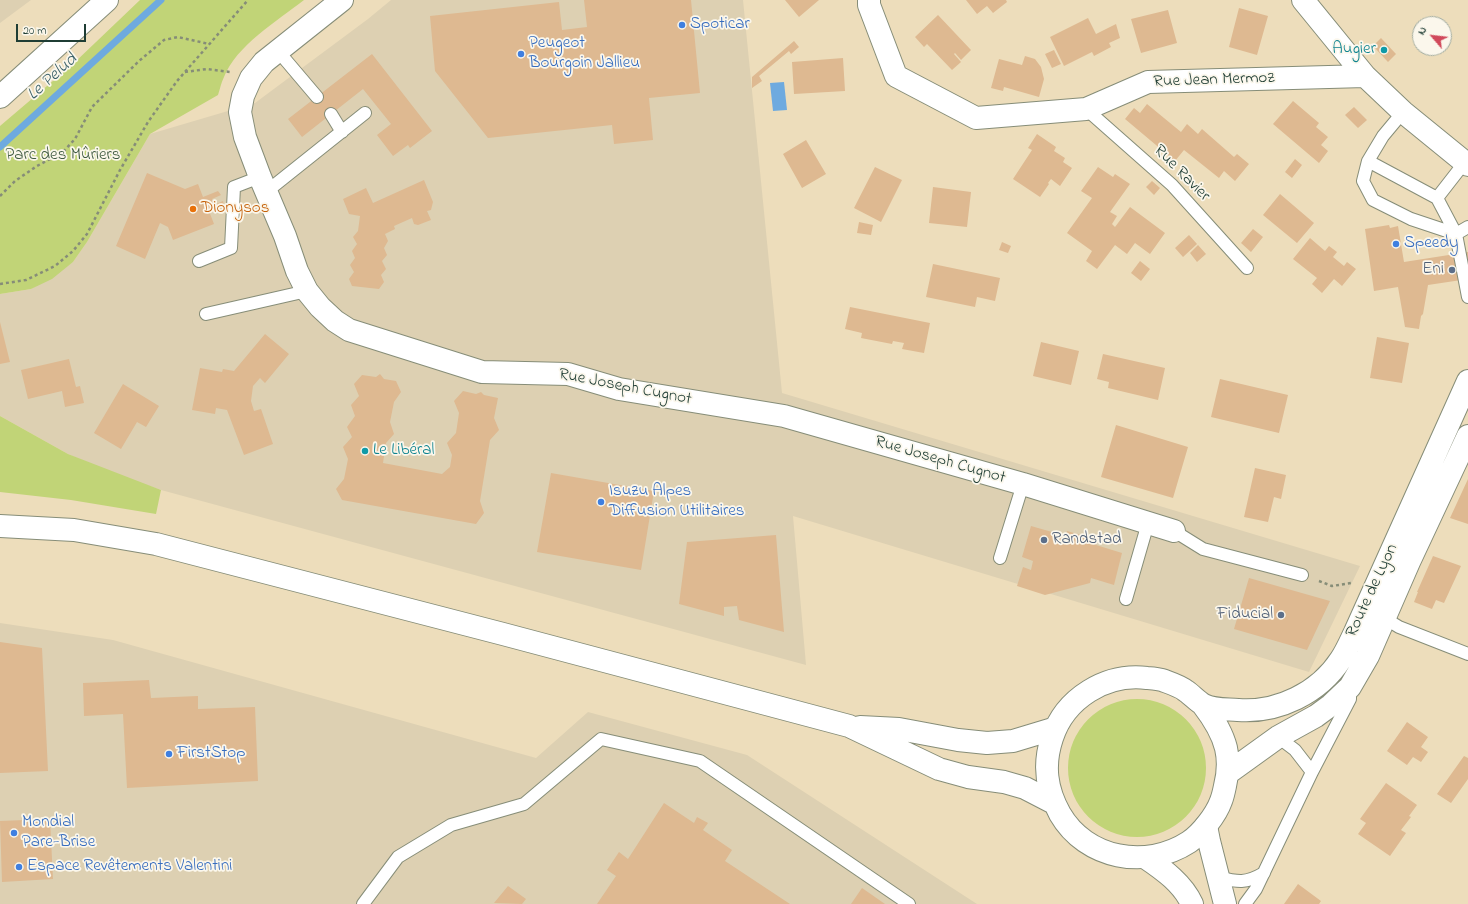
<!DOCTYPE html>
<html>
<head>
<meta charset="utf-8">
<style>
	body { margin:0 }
	#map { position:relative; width:1468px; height:904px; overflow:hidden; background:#edddbb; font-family:"Indie Flower",sans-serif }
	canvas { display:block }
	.north { position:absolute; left:1412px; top:16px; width:40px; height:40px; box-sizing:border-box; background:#fbf7ec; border:1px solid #a3ada2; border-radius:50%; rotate:298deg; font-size:11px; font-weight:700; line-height:16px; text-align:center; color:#1f3d34 }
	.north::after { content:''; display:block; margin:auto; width:14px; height:18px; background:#d1495b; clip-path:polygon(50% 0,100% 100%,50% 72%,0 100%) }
	.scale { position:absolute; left:16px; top:24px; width:70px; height:18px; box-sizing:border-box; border:2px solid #1f3d34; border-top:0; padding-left:5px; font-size:12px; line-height:14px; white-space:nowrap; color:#1f3d34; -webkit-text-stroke:3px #fbf7ec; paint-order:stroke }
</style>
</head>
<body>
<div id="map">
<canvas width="1468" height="904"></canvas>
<div class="north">N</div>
<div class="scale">20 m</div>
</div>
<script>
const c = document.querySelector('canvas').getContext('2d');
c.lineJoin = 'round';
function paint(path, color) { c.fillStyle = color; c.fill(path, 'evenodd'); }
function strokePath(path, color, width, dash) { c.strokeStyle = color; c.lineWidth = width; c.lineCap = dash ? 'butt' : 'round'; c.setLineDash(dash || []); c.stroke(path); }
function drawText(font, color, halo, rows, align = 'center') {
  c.font = font + ' "Indie Flower",sans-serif'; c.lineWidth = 3.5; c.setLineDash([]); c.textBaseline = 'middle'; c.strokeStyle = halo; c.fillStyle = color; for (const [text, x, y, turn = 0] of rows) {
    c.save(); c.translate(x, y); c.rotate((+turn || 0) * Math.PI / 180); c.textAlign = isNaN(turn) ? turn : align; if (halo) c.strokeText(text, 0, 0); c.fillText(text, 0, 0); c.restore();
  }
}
paint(new Path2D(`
	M0 0H31L0 23Z
	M391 0H743L782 393 1360 566 1309 672 793 516 806 665 161 490 114 474 68 454 0 416V294L31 289 73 262 87 242 150 134 255 103 368 19Z
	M0 623 113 640 536 758 588 712 747 755 977 904H0Z`), '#ddd0b2');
paint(new Path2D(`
	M140 0H304C277 21 236 46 224 77 221 83 220 89 218 95L150 134 87 242 73 262 52 279 31 289 0 294V126L74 63Z
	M0 416 68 454 161 490 156 514 71 500 0 492Z
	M1068 768a69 69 0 1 1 138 0a69 69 0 1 1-138 0Z`), '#c1d477');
paint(new Path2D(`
	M784 82 787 110 773 111 770 83Z`), '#6eaadf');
strokePath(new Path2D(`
	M0 147 161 0`), '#6eaadf', 7);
paint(new Path2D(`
	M584 0H691L700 93 649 98 653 140 614 144 612 125 488 138 435 71 430 16 559 2 562 30 587 27Z
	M785 0H819L799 17Z
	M966 0H1006L1007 2 993 13 987 6 977 14Z
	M1239 8 1268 16 1257 55 1229 47Z
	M1168 10 1177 43 1141 53 1131 19Z
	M938 15 971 50 961 60 955 53 954 54 961 62 952 70 927 44 924 47 915 37Z
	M1088 18 1096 34 1116 24 1120 38 1109 43 1111 47 1094 56 1092 52 1064 66 1050 37Z
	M1381 38 1396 54 1388 62 1373 46Z
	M794 41 799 47 791 54 789 51 759 76 762 81 752 88V77Z
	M1054 50 1061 64 1052 68 1045 54Z
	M372 54 432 131 410 148 408 145 393 156 377 135 391 124 363 89 302 137 288 119Z
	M1025 56 1035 59 1041 67 1044 79 1039 97 1004 87 1003 91 991 88 999 59 1022 65Z
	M843 58 845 91 794 94 792 62Z
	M1293 101 1319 123 1316 127 1328 137 1321 145 1328 151 1319 163 1273 124Z
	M1147 104 1181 132 1187 124 1198 134 1202 129 1234 157 1237 154 1249 164 1235 181 1224 171 1219 178 1184 150 1175 161 1125 119 1134 108 1140 113Z
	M1354 107 1367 120 1358 128 1345 115Z
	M1037 134 1056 147 1054 151 1065 158 1063 162 1072 168 1060 186 1051 179 1048 183 1049 184 1040 197 1013 179 1032 150 1028 148Z
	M806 140 826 174 802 188 783 154Z
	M1295 159 1302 165 1292 178 1285 172Z
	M875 167 902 180 881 222 854 208Z
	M1098 167 1113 177 1115 174 1130 184 1110 212 1117 216 1112 224 1115 227 1130 207 1165 233 1150 254 1135 243 1127 254 1115 245 1097 269 1086 261 1092 251 1067 233 1092 198 1081 191Z
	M147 173 185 189 198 184 203 197 218 191 221 195 212 199 214 205 223 201 224 205 209 211 214 224 173 240 168 227 160 223 145 259 116 246Z
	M424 180 433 202 431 210 427 211 431 220 418 225 414 224 412 218 394 226 395 229 385 234 388 241 384 248 387 255 382 261 386 269 381 275 384 282 379 289 352 286 349 279 354 272 350 265 355 258 352 251 357 244 353 237 358 231 360 216 349 214 343 199 366 188 373 203Z
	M1152 181 1160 188 1154 195 1146 187Z
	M933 187 971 192 967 227 929 223Z
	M1280 194 1314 223 1297 243 1263 215Z
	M859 222 873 225 871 235 857 233Z
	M1389 225 1390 228 1398 226 1404 262 1468 252V279L1428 285 1423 314 1421 316 1419 329 1405 327 1398 287 1374 291 1365 229Z
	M1253 229 1263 237 1251 252 1241 243Z
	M1189 235 1197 244 1183 257 1175 248Z
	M1310 238 1325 251 1329 246 1337 252 1333 257 1344 266 1347 262 1356 269 1342 286 1334 279 1322 293 1312 284 1317 278 1293 259Z
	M1002 242 1011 246 1008 253 999 250Z
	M1198 245 1206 254 1197 262 1190 253Z
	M1140 261 1150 269 1141 281 1131 273Z
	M933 264 1000 278 995 301 977 297 975 307 926 297Z
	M850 307 930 323 924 353 902 349 904 343 893 341 892 344 861 338 862 333 845 329Z
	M0 322 10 362 0 364Z
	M265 334 289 354 265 383 260 378 253 386 251 401 254 411 261 409 273 444 244 455 227 410 216 408 215 414 192 410 200 368 222 372 223 369 234 371Z
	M1377 337 1409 343 1402 383 1370 378Z
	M1041 342 1079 351 1071 385 1033 376Z
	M1103 354 1165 368 1158 400 1108 388 1109 382 1097 379Z
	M69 359 76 387 80 386 84 403 65 407 62 391 28 399 21 370Z
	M380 374 384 379 396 381 401 392 394 402 390 422 394 434 386 443 383 463 442 474 450 467 452 455 447 443 456 433 459 413 454 401 463 391 476 394 481 392 484 395 498 398 494 418 499 430 490 440 480 501 484 513 476 524 342 500 336 489 344 479 348 459 343 447 352 437 347 427 355 416 351 405 359 396 354 384 362 375 376 377Z
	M1220 379 1288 395 1279 433 1211 417Z
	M123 384 159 406 146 427 137 422 121 449 94 433Z
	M1116 425 1188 447 1173 498 1101 477Z
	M1255 468 1286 475 1281 499 1274 497 1268 522 1244 517Z
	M551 473 654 491 641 570 537 552Z
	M1468 479V524L1450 518Z
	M1031 526 1066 536 1067 531 1098 540 1096 545 1122 553 1114 585 1091 578 1090 583 1045 595 1017 586 1023 567 1031 570 1033 561 1022 557Z
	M776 535 784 632 739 620 737 606 724 607V616L679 604 687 542Z
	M1433 556 1461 566 1444 603 1436 600 1432 609 1414 602 1418 592H1417Z
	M1249 578 1330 601 1307 650 1234 629Z
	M0 642 42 648 48 771 0 773Z
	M149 680 151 698 198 696V709L255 707 258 781 127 788 123 714 84 716 83 683Z
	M1407 722 1428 737 1421 747 1428 752 1421 762 1413 757 1407 765 1387 751Z
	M1464 756 1468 758V779L1451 803 1437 794Z
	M1386 783 1417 805 1409 816 1411 817 1401 830 1406 833 1390 856 1358 834 1366 823 1360 819Z
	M664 803 694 823 697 817 708 823 703 830 732 850 725 861 790 904H597L616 876 607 870 619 852 628 859Z
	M50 819 53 879 2 882 0 821Z
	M1298 884 1321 901 1319 904H1284Z
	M508 886 526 899 522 904 494 903Z
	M862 888 885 904H851Z`), '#deb991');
const service = new Path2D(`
	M278 51 317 97
	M1086 109 1172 185 1247 268
	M1403 112 1383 136 1368 161 1363 181 1373 200 1411 219 1456 234
	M331 114 342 132
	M1368 161 1437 198 1456 234
	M266 192 365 113
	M1437 198 1465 162
	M1468 227 1456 234 1468 297
	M199 261 231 248 234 187 260 177
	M206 314 307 291
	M1174 531 1203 549 1302 575
	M1000 558 1023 484
	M1126 599 1148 523
	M1381 616 1399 627 1468 654
	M1278 737 1295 750 1312 772
	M1217 877C1238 882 1245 884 1264 873
	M363 904 398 857 451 825 524 804 601 739 700 761 909 904
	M1245 904 1256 889 1312 772 1350 699V692`);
const minor = new Path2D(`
	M342 0 264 62 251 78 243 96 240 112 245 137 260 177 285 236 297 271 307 291 320 307 335 321 349 330 482 372 568 374 619 389 784 416 1023 484 1174 531
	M869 0V5L896 76 976 118 1086 109 1148 82 1365 76
	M1303 0 1365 76 1403 112 1468 165`);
const secondary = new Path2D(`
	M0 97 107 0
	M1206 826 1209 841 1225 904
	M1146 858C1164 870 1183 884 1192 904`);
const primary = new Path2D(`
	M0 526 74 530 156 544 503 634 849 726 939 769 968 777 1004 782 1025 788 1054 803
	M1203 705C1213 718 1222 732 1226 748 1229 761 1228 774 1225 786 1224 791 1223 796 1221 801 1216 815 1201 834 1189 842 1146 870 1086 859 1060 814 1046 789 1043 765 1052 738 1065 698 1106 673 1147 678 1152 678 1157 679 1162 680 1170 683 1180 686 1186 691 1192 695 1198 702 1204 705 1214 710 1227 709 1238 710 1278 713 1319 693 1341 659 1347 650 1351 640 1355 632L1468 381
	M860 727 899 729 958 740 987 743 1013 741 1056 728
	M1228 773 1278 737 1316 716 1331 705 1350 687 1368 656 1409 562 1468 436`);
strokePath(service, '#868d78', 14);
strokePath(minor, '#868d78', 24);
strokePath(secondary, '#868d78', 24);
strokePath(primary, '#868d78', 24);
strokePath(new Path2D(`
	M185 72 207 69 230 72
	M0 196 15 181 37 166 63 152 75 139 92 107 139 61 164 40 178 37 209 44
	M0 284 26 280 55 266 73 251 87 234 120 170 148 122 177 81 248 0
	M1319 581 1332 586 1351 583`), '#868d78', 2.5, [3, 3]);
strokePath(service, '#fff', 12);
strokePath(minor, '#fff', 22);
strokePath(secondary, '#fff', 22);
strokePath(primary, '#fff', 22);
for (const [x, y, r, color] of [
	[682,25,4,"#3f7fe0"],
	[1384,50,4,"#0f9aa8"],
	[521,54,4,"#3f7fe0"],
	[193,209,4,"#e8710a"],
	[1396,244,4,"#3f7fe0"],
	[1452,270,4,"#5c6f8a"],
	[365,451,4,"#0f9aa8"],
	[601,502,4,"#3f7fe0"],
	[1044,540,4,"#5c6f8a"],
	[1281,615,4,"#5c6f8a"],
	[169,754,4,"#3f7fe0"],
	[14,833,4,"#3f7fe0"],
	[19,867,4,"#3f7fe0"]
]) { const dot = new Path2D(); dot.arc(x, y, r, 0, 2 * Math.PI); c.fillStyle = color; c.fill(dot); strokePath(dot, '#fbf7ec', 1.5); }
drawText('17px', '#366cbe', '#fbf7ec', [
	["Spoticar",690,25],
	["Peugeot",529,44],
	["Bourgoin Jallieu",529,64],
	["Speedy",1404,244],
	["Isuzu Alpes",609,492],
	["Diffusion Utilitaires",609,512],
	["FirstStop",177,754],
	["Mondial",22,823],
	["Pare-Brise",22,843],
	["Espace Revêtements Valentini",27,867]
], 'left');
drawText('17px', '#0d838f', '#fbf7ec', [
	["Augier",1376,50],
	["Le Libéral",373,451,"left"]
], 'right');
drawText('17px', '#1f3d34', '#fbf7ec', [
	["Rue Jean Mermoz",1214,81,-2],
	["Rue Ravier",1181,174,45],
	["Rue Joseph Cugnot",625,388,11],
	["Rue Joseph Cugnot",940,461,16],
	["Route de Lyon",1373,591,-65]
]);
drawText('17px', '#3f5b41', '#fbf7ec', [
	["Parc des Mûriers",63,156]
]);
drawText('17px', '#c56008', '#fbf7ec', [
	["Dionysos",201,209]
], 'left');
drawText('17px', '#4e5e75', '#fbf7ec', [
	["Eni",1444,270],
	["Randstad",1052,540,"left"],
	["Fiducial",1273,615]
], 'right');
drawText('italic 18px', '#375e67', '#fbf7ec', [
	["Le Pelud",53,78,-42]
]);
</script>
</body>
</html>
